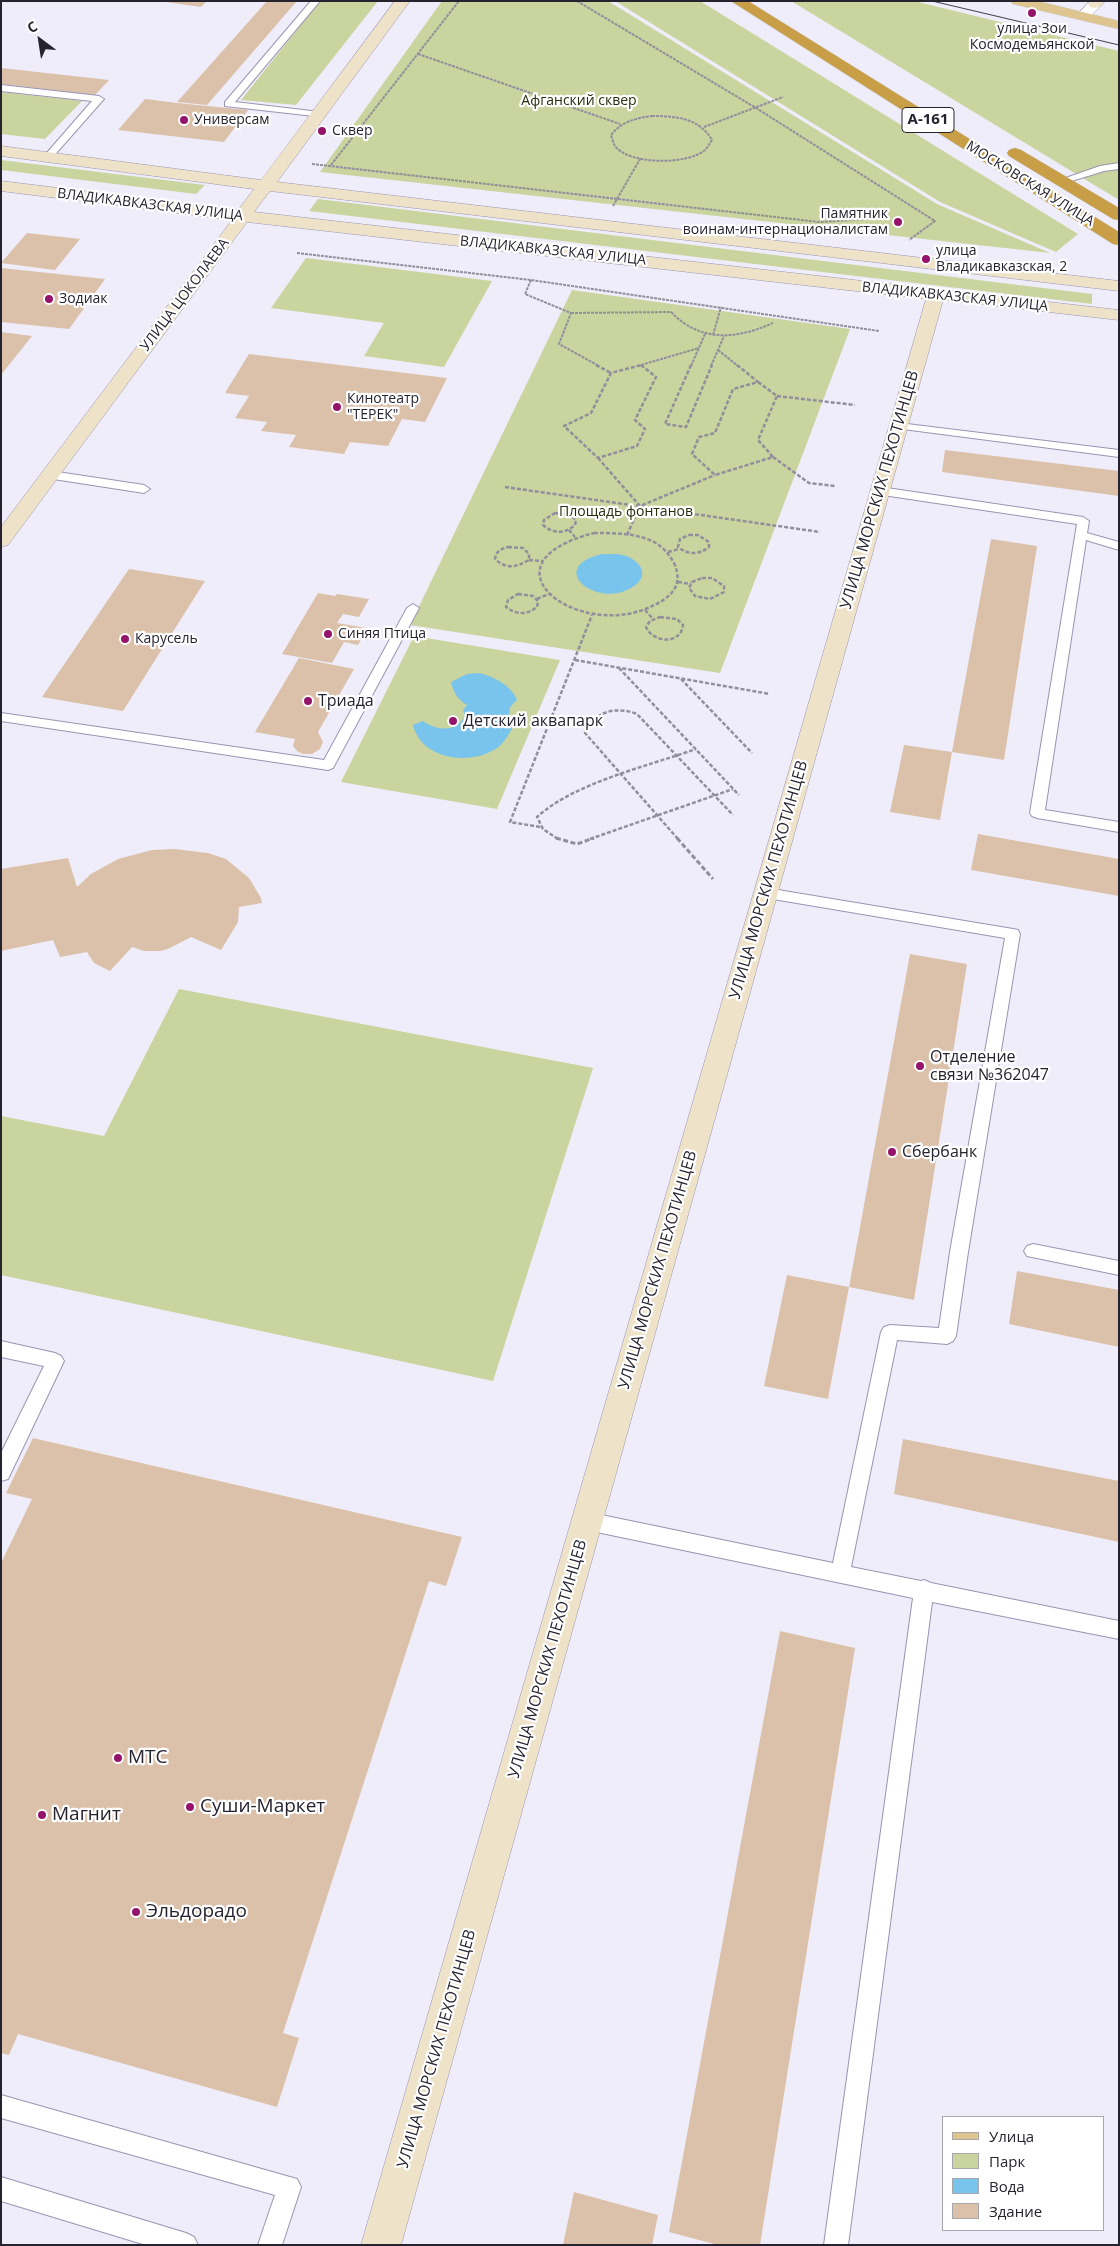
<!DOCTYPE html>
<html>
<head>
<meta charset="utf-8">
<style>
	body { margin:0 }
	#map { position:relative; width:1120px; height:2246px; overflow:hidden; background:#efedfa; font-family:"Open Sans",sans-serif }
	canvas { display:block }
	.frame { position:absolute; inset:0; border:2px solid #26232f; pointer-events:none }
	.legend { position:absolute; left:942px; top:2116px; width:162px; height:115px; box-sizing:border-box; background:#fff; border:1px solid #a8a7ac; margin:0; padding:6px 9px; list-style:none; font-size:15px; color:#26232f }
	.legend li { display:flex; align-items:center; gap:10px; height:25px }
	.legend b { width:25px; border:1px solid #a8a7ac }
	.north { position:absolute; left:15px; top:15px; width:50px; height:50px; -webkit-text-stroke:4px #fff; paint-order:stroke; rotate:329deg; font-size:14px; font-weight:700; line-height:20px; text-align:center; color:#26232f }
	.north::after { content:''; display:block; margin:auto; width:18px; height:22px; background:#26232f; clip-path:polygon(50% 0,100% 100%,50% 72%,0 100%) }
</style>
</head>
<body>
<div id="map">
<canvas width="1120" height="2246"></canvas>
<div class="frame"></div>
<ul class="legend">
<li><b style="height:6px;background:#dec590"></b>Улица</li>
<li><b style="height:14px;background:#cad49e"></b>Парк</li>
<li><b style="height:14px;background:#78c4ec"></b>Вода</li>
<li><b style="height:14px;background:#dbc1a9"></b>Здание</li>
</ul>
<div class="north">С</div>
</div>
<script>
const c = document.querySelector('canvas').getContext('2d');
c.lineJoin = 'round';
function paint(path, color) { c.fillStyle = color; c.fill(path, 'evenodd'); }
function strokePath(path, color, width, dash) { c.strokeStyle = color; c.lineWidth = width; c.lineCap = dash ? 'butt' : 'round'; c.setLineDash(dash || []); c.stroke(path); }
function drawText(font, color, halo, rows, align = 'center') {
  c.font = font + ' "Open Sans",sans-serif'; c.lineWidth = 4.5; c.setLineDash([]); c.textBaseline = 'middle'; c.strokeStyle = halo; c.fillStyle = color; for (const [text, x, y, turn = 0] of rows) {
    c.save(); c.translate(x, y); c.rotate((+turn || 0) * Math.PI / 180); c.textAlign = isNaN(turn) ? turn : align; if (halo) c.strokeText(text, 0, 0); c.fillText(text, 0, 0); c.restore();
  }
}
paint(new Path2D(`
	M320 1H378L296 105 241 100Z
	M442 1H608L937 204 1050 253 320 172Z
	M615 1H700L1078 234 1056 252 940 202Z
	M791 1H914L1119 51V200Z
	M1 92 82 101 45 139 1 134Z
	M1 160 205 185 196 194 1 170Z
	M318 199 1092 294V304L309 211Z
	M306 258 492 281 444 367 364 356 384 323 271 308Z
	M572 290 850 329 720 673 410 625Z
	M414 636 560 660 497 809 341 782Z
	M179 989 593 1068 493 1381 1 1275V1116L104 1136Z`), '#cad49e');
paint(new Path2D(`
	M602 554C611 554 621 553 629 557 648 567 646 582 627 590 593 606 547 567 602 554Z
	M479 673C493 676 512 686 517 700 506 709 509 713 513 726 510 733 504 743 497 748 471 766 421 760 413 725L423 721C437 731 458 733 465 715L463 710 467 705C458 700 453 692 451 682L467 674Z`), '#78c4ec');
paint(new Path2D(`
	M159 1H207L201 7Z
	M267 1H297L207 105 177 102Z
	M1 68 109 80 95 95 1 84Z
	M145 99 177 103 248 110 224 142 118 130Z
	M27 233 80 239 55 270 1 263Z
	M1 268 105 279 69 329 1 322Z
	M1 332 32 336 1 375Z
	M249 354 447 378 425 422 402 419 388 446 350 442 344 454 289 447 296 435 261 431 267 422 235 418 249 396 225 393Z
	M945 450 1119 471V496L942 472Z
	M991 539 1037 546 1004 760 952 752Z
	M129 569 205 581 123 711 42 697Z
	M318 593 335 596 337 594 369 599 359 617 343 614 337 623 367 628 358 645 344 642 332 663 282 654Z
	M299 658 354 669 318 732 323 742 320 749 312 754H303L297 751 293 746 295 739 255 732Z
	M904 745 952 752 940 820 890 812Z
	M978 834 1119 859V896L971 870Z
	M174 849 208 853 226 859 249 878 261 898 262 903 239 907 238 922 221 950 191 937 168 949 160 951H144L132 947 110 971 94 963 87 952 60 957 53 940 1 951V869L68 858 77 887 91 874 118 859 152 850Z
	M910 954 967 964 914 1300 849 1287 828 1399 764 1386 787 1275 849 1287Z
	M1017 1271 1119 1290V1347L1009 1324Z
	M33 1438 462 1537 446 1586 429 1581 283 2033 299 2038 277 2107 18 2034 9 2055 1 2053V1563L32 1499 6 1493Z
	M903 1439 1119 1481V1542L894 1494Z
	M780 1631 855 1648 760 2245H718L669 2232Z
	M574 2192 658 2215 652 2245H563Z`), '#dbc1a9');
const lane = new Path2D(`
	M311 1H320L235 102 320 112 325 115 323 117 225 106V102Z
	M1 85 99 96 104 99 51 159 48 160 43 157 45 155 92 101 1 91Z
	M1119 163V169L1104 171 1062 184 1057 181 1100 166Z
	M899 423 1119 450V457L895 428 893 426 895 424Z
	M51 471 144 485 150 489 144 493 47 478 45 475Z
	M880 487 1083 517 1089 521 1087 533 1119 542V550L1086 540 1045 810 1119 822V832L1037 818 1032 816 1030 813 1077 524 876 494 874 491 876 488Z
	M413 604 419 608 333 768 328 770 1 721V713L324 760 407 608Z
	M766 888 1013 929 1018 930 1020 934 968 1252 956 1336 953 1341 947 1344 897 1340 851 1567 921 1581 924 1580 931 1583 1119 1621V1639L932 1602 848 2245H824L913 1598 587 1530 580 1527 578 1521 580 1515 587 1512 833 1563 881 1332 884 1327 890 1325 939 1328 950 1252 1005 938 761 897 759 893 761 889Z
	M1033 1244 1119 1261V1275L1027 1256 1024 1251 1027 1246Z
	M1 1341 55 1353 61 1356 64 1361 8 1479 1 1481V1453L44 1366 1 1357Z
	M1 2095 297 2179 301 2187 282 2245H258L275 2195 1 2118Z
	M1 2177 186 2233 194 2237 198 2245H146L1 2201Z`);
const street = new Path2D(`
	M1090 1H1100L1102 4 1088 19H1078L1076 16Z`);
const secondary = new Path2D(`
	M395 1H410L277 182 1119 281V291L270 191 254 212 1119 310V320L943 300 401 2245H361L926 299 247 222 8 545 1 547V527L232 220 1 191V181L238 210 254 189 1 156V146L261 180Z
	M1090 1H1105C1101 7 1097 9 1090 7L1088 4Z`);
const primary = new Path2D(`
	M1011 1H1037L1119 21V29L1013 4Z`);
const highway = new Path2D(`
	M731 1H748L1119 232V245L1113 244Z
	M1015 148 1021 150 1119 208V220L1113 219 1009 156 1007 153 1009 150Z`);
strokePath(lane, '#9a94b2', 2);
strokePath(street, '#9a94b2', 1);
strokePath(secondary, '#9a94b2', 1);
strokePath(primary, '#cfcfd1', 1);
strokePath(highway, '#cfcfd1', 1);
strokePath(new Path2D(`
	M577 1 756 108 935 221 909 240
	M418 54 620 124
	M652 116C676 116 699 118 712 140 710 143 708 147 705 150 688 165 629 165 615 146 613 143 612 138 611 135 621 122 636 118 652 116Z
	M704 127 783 97
	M312 164 819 222 868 219
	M331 165 459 1
	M613 206 640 159
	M297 253 531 280 879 331
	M531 280 525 294 571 313 559 344 599 366
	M571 313 671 312C701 343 737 339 773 323
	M713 335 721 307
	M718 350 738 366
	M641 365 699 348
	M637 366H642
	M691 366 705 334
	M711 366 724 336`), '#928f9c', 2, [3, 1]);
strokePath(new Path2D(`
	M596 365 611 373
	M641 365 656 377 635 420 645 429 637 446 598 458 564 426 591 413 611 373Z
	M691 365 665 424 686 427 712 365
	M737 365 758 382
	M758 382 777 396 758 440 773 457 715 475 692 454 699 437 715 433 733 389Z
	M777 396 855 405
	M773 457 809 483 835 486
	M598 458 640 506 715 475
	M505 487 820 532
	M555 513 570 515 576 520 575 525C565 534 553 534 543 525L544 520Z
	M569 530 575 537
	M594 533C614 533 636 533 654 542 663 547 669 554 674 563 685 587 669 599 648 608 574 639 477 563 594 533Z
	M627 535 640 506
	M689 535H698L709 542V547C699 555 688 555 678 547L680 539Z
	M508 547 523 548 529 554V560C516 567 507 570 495 559 496 551 501 549 508 547Z
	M668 552 679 549
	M529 560 543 561
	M702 578H712L724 586V592L710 599 695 596 689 588 692 582Z
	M678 582 691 584
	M518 594 533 596 538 601 537 607C527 615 516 615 506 607L508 600Z
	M537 599 549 594
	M645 610 653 619
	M660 617 677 619 683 625C681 645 653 643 646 627L650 621Z
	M575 660 770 694
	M619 668 739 795
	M681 679 752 753
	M540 827 510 822 592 615
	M558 839 543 829 537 817C574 783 648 766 696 749
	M590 839 733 789
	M678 839 585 733C594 711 616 706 637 714L733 815`), '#928f9c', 2.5, [4, 2]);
strokePath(new Path2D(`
	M556 838 577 844 594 838
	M677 838 713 879`), '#928f9c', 3, [5, 2.5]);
paint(lane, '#fff');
paint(street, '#fff');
paint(secondary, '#eee2c8');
paint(primary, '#dec590');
paint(highway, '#c89e46');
strokePath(new Path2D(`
	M932 1 1119 45`), '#403e4a', 1);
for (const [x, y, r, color] of [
	[1032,13,5,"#95136b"],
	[184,120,5,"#95136b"],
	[322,131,5,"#95136b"],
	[898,222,5,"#95136b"],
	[926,259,5,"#95136b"],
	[49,299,5,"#95136b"],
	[337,407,5,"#95136b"],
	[328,634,5,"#95136b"],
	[125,639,5,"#95136b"],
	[308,701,5,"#95136b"],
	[453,721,5,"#95136b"],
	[920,1066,5,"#95136b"],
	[892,1152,5,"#95136b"],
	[118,1758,5,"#95136b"],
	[190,1807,5,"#95136b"],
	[42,1815,5,"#95136b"],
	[136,1912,5,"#95136b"]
]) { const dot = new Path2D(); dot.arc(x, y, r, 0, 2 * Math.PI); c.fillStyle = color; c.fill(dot); strokePath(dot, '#fff', 2); }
drawText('14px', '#26232f', '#fff', [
	["улица Зои",1032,29,"center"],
	["Космодемьянской",1032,45,"center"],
	["Универсам",194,120],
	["Сквер",332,131],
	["Памятник",888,214,"right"],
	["воинам-интернационалистам",888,230,"right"],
	["улица",936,251],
	["Владикавказская, 2",936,267],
	["Зодиак",59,299],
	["Кинотеатр",347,399],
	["\"ТЕРЕК\"",347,415],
	["Синяя Птица",338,634],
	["Карусель",135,639]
], 'left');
drawText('14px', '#292d0e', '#fff', [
	["Афганский сквер",579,101],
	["Площадь фонтанов",626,512]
]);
drawText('14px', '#26232f', '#fff', [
	["МОСКОВСКАЯ УЛИЦА",1030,184,32],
	["ВЛАДИКАВКАЗСКАЯ УЛИЦА",150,205,7],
	["ВЛАДИКАВКАЗСКАЯ УЛИЦА",553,251,6],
	["УЛИЦА ЦОКОЛАЕВА",185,295,-53],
	["ВЛАДИКАВКАЗСКАЯ УЛИЦА",955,297,6]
]);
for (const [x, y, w] of [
	[928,120,52]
]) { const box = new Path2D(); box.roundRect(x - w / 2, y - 12.5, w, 25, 4); c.fillStyle = '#fff'; c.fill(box); strokePath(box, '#26232f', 1); }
drawText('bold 15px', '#26232f', null, [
	["А-161",928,120]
]);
drawText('16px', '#26232f', '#fff', [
	["УЛИЦА МОРСКИХ ПЕХОТИНЦЕВ",880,490,-74],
	["УЛИЦА МОРСКИХ ПЕХОТИНЦЕВ",769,880,-74],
	["УЛИЦА МОРСКИХ ПЕХОТИНЦЕВ",658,1270,-74],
	["УЛИЦА МОРСКИХ ПЕХОТИНЦЕВ",548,1659,-74],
	["УЛИЦА МОРСКИХ ПЕХОТИНЦЕВ",437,2049,-74]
]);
drawText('16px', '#26232f', '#fff', [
	["Триада",318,701],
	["Детский аквапарк",463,721],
	["Отделение",930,1057],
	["связи №362047",930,1075],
	["Сбербанк",902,1152]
], 'left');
drawText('19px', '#26232f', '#fff', [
	["МТС",128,1758],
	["Суши-Маркет",200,1807],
	["Магнит",52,1815],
	["Эльдорадо",146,1912]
], 'left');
</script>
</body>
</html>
